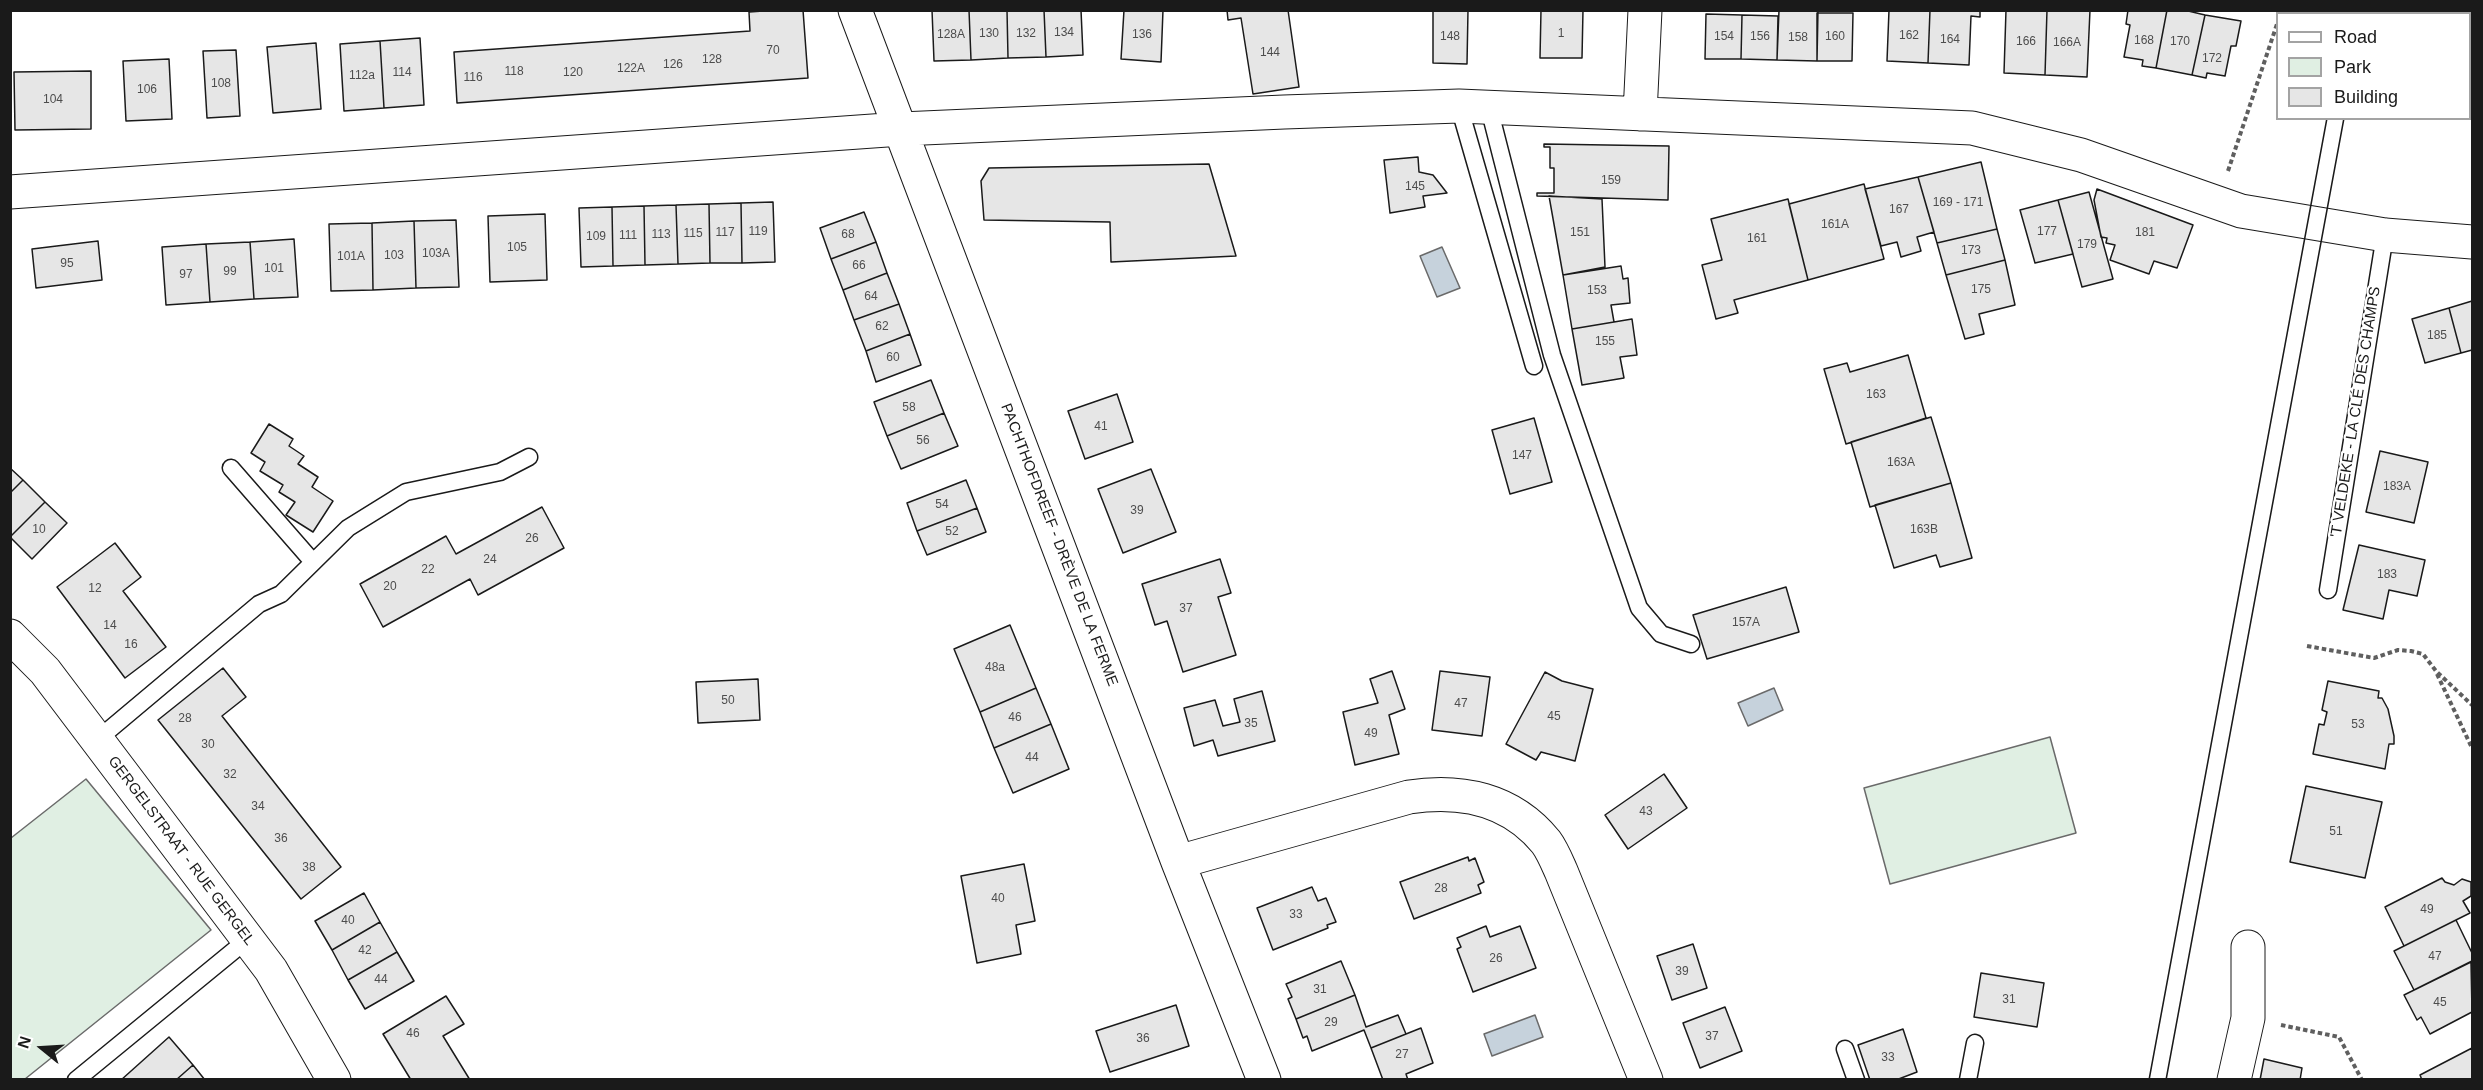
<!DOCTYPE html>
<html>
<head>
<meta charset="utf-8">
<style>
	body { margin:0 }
	#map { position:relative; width:2483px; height:1090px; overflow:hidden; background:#fff; font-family:Arial,sans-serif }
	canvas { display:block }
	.frame { position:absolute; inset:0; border:12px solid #1a1a1a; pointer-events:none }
	.legend { position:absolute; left:2276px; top:12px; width:195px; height:108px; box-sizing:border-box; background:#fff; border:2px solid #a3a3a3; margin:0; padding:8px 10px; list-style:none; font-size:18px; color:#1a1a1a }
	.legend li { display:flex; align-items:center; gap:12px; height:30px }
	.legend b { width:30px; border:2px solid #a3a3a3 }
	.north { position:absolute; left:12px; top:1018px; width:60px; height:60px; -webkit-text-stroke:4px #fff; paint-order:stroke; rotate:288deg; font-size:16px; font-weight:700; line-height:24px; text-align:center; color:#1a1a1a }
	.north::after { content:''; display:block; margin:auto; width:21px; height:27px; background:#1a1a1a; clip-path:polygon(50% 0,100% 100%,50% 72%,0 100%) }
</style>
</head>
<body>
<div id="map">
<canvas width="2483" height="1090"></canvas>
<div class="frame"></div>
<ul class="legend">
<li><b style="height:8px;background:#fff"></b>Road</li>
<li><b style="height:16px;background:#e0efe3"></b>Park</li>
<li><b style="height:16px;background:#e6e6e6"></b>Building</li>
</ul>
<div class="north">N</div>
</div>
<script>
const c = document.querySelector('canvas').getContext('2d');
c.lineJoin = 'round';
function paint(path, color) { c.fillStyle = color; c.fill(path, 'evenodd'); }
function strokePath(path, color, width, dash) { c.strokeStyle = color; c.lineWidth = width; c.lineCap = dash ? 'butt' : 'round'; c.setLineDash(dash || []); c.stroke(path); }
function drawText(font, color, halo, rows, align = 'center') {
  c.font = font + ' Arial,sans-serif'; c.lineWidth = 4.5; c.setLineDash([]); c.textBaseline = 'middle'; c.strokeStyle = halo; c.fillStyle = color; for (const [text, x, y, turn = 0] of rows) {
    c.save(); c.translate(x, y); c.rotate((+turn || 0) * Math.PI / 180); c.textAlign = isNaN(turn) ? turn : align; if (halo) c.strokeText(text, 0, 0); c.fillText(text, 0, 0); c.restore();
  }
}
const green = new Path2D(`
	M2050 737 2076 833 1890 884 1864 788Z
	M86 779 211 930 25 1079H11V838Z`);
paint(green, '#e0efe3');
strokePath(green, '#6a6a6a', 1.5);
const water = new Path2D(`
	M1442 247 1460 288 1437 297 1420 256Z
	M1774 688 1783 710 1748 726 1738 703Z
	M1535 1015 1543 1037 1492 1056 1484 1034Z`);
paint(water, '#c6d2dc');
strokePath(water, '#6a6a6a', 1.5);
const building = new Path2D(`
	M778 10H803L808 78 457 103 454 52 750 31 749 12Z
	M932 10H969L971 60 934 61Z
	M969 10H1007L1008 58 971 60Z
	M1007 10H1044L1046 57 1008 58Z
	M1044 10H1081L1083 55 1046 57Z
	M1124 10H1163L1161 62 1121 59Z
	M1227 10H1288L1299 87 1253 94 1241 18 1228 20Z
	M1433 10H1468L1467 64 1433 63Z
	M1541 10H1583L1582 58H1540Z
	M1779 10H1818L1817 61 1777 60Z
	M1889 10H1930L1928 63 1887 61Z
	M1930 10H1980V17L1971 16 1969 65 1928 63Z
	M2006 10H2047L2045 75 2004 73Z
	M2047 10H2090L2087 77 2045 75Z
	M2128 10H2167L2156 68 2142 66 2143 60 2124 57 2130 25 2126 24Z
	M2167 10H2184L2205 15 2192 75 2156 68Z
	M1817 13H1853L1852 61H1817Z
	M1706 14 1742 15 1741 59H1705Z
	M1742 15 1778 16 1777 60 1741 59Z
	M2205 15 2241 21 2236 46H2231L2225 76 2207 73 2206 78 2192 75Z
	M2470 35H2472V87H2470Z
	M420 38 424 105 384 108 380 41Z
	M380 41 384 108 344 111 340 44Z
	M316 43 321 109 273 113 267 47Z
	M236 50 240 116 207 118 203 51Z
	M169 59 172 119 126 121 123 61Z
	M91 71V129L15 130 14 72Z
	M1544 144 1669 146 1668 200 1537 196V193H1554V168H1550V147H1544Z
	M1418 157 1419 172 1433 175 1447 193 1423 196 1425 207 1390 213 1384 160Z
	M1981 162 1997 229 1937 243 1918 177Z
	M1209 164 1236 256 1111 262 1110 222 984 220 981 181 989 168Z
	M1918 177 1934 232 1917 237 1921 251 1901 257 1897 242 1881 246 1865 189Z
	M1864 184 1884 259 1808 280 1789 204Z
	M2097 189 2193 225 2177 268 2154 261 2149 274 2110 260 2115 245 2106 243 2107 238 2101 237 2094 200Z
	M2089 192 2113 279 2082 287 2058 200Z
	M1549 196 1602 199 1605 267 1563 275Z
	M1788 199 1808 280 1734 300 1738 313 1716 319 1702 265 1722 260 1711 219Z
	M2058 200 2073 254 2035 263 2020 210Z
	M773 202 775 262 742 263 741 203Z
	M741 203 742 263H710L709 204Z
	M709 204 710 263 678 264 676 205Z
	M676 205 678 264 645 265 644 206Z
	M644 206 645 265 613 266 612 207Z
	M612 207 613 266 581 267 579 208Z
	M864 212 876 242 831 259 820 228Z
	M545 214 547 280 490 282 488 216Z
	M456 220 459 287 416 288 414 221Z
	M414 221 416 288 373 290 372 223Z
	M372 223 373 290 331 291 329 224Z
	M1997 229 2005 260 1946 275 1937 243Z
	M294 239 298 297 254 299 250 242Z
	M98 241 102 280 36 288 32 249Z
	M250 242 254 299 210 302 206 244Z
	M876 242 887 273 843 290 831 259Z
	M206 244 210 302 166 305 162 247Z
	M2005 260 2015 305 1979 314 1984 334 1965 339 1946 275Z
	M1621 266 1623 279 1628 278 1630 303 1611 305 1614 322 1572 329 1563 275Z
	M887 273 899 304 854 320 843 290Z
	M2472 301V350L2461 353 2449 308Z
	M899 304 910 334 866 351 854 320Z
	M2449 308 2461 353 2425 363 2412 319Z
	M1632 319 1637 355 1620 357 1624 378 1582 385 1572 329Z
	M910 334 921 365 876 382 866 351Z
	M1908 355 1926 418 1846 444 1824 369 1847 363 1850 372Z
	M931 380 944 413 887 436 874 402Z
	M1117 394 1133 442 1085 459 1068 411Z
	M944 413 958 446 901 469 887 436Z
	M1931 417 1951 483 1870 507 1851 442Z
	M1534 418 1552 482 1510 494 1492 430Z
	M269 424 293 439 289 446 304 456 298 464 318 477 312 487 333 501 313 532 286 515 295 502 279 492 283 485 260 471 265 462 251 453Z
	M2380 451 2428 462 2414 523 2366 512Z
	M10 468 23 480 10 493Z
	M1151 469 1176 532 1123 553 1098 489Z
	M23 480 45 502 10 537V493Z
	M966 480 977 508 917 531 907 503Z
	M1951 483 1972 558 1940 567 1936 555 1894 568 1875 505Z
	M45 502 67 523 32 559 10 537Z
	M542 507 564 548 478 595 470 579 383 627 360 584 446 536 456 554Z
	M977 508 986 532 927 555 917 531Z
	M115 543 141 577 123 591 166 647 125 678 57 587Z
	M2359 545 2425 560 2417 596 2389 590 2383 619 2343 610Z
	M1220 559 1231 593 1218 597 1236 655 1183 672 1167 621 1155 625 1142 584Z
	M1786 587 1799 632 1707 659 1693 615Z
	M1010 625 1036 688 980 712 954 649Z
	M223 668 246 697 222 716 341 867 301 899 158 720Z
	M1392 671 1405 709 1389 715 1399 754 1355 765 1343 712 1378 703 1370 679Z
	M1440 671 1490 677 1482 736 1432 730Z
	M1545 672 1562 681 1593 689 1575 761 1541 752 1536 760 1506 744Z
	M758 679 760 720 698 723 696 682Z
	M2328 681 2379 691 2378 698H2382L2388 709 2394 736V744H2389L2385 769 2313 754 2319 724 2324 725 2327 712 2322 710Z
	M1036 688 1051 724 994 748 980 712Z
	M1262 691 1275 741 1218 756 1213 740 1194 746 1184 708 1215 700 1223 726 1240 722 1234 699Z
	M1051 724 1069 769 1013 793 994 748Z
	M1664 774 1687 808 1628 849 1605 815Z
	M2306 786 2382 802 2365 878 2290 862Z
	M1468 857 1469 861 1475 858 1484 882 1478 885 1481 893 1414 919 1400 882Z
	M1024 864 1035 921 1016 925 1021 954 977 963 961 876Z
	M2442 878 2445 882 2454 885 2462 879 2471 882V896L2463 901 2470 913 2404 946 2385 907Z
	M1312 887 1318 901 1326 898 1336 922 1327 925 1328 928 1273 950 1257 908Z
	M364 893 380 922 332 950 315 921Z
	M2456 920 2472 953V961L2414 990 2394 951Z
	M380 922 397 952 348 980 332 950Z
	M1486 926 1490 937 1520 926 1536 968 1473 992 1457 949 1461 947 1457 938Z
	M1693 944 1707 988 1672 1000 1657 956Z
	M397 952 414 981 365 1009 348 980Z
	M1341 961 1355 995 1296 1019 1288 999 1292 997 1286 984Z
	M2471 962 2472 1012 2430 1034 2421 1017 2417 1020 2404 995Z
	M1981 973 2044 983 2037 1027 1974 1017Z
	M1355 995 1366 1027 1398 1015 1406 1034 1371 1048 1364 1030 1312 1051 1307 1036 1303 1038 1296 1019Z
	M446 996 464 1024 443 1036 470 1080H411L383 1034Z
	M1176 1005 1189 1046 1110 1072 1096 1031Z
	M1725 1007 1742 1051 1700 1068 1683 1023Z
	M1421 1028 1433 1063 1406 1074 1408 1080H1383L1371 1048Z
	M1903 1029 1917 1072 1896 1080H1870L1858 1045Z
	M169 1037 193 1065 176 1080H121Z
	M2472 1048V1080H2422L2420 1075Z
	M2264 1059 2302 1068 2300 1080H2260Z
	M193 1065 205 1080H176Z`);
paint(building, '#e6e6e6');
strokePath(building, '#1a1a1a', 1.5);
const lane = new Path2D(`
	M1459 106 1534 366
	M1489 108 1552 355 1639 608 1661 634 1691 644
	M231 468 313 562
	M2328 590 2385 235
	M97 740 259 604 281 594 348 528 406 492 500 472 529 457
	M1845 1049 1856 1080
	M76 1080 248 939
	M1968 1080 1975 1043`);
const street = new Path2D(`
	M855 10 1178 862 1264 1080
	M1640 114 1645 10
	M10 192 901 129 1284 112 1459 106 1972 128 2081 155 2241 211 2385 235 2472 242
	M10 636 45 671 271 970 334 1080
	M1178 862 1409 797C1461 789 1511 799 1546 842 1552 850 1557 862 1561 871L1646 1080
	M2234 1080 2248 1018V947`);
strokePath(lane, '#1a1a1a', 19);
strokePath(street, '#1a1a1a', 35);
strokePath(new Path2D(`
	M2280 14 2281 10
	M2228 171 2278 21
	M2307 646 2374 658 2398 650 2411 651 2423 654 2436 671 2472 705
	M2437 674 2472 748
	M2281 1025 2339 1037 2362 1080`), '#5f5f5f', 4, [4.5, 3]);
strokePath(lane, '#fff', 16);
strokePath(street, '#fff', 33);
strokePath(new Path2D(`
	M2346 14 2347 10
	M2364 14V10
	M2149 1080 2327 118
	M2166 1080 2344 118`), '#1a1a1a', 1.5);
drawText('12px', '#4d4d4d', null, [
	["134",1064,33],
	["130",989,34],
	["132",1026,34],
	["1",1561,34],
	["128A",951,35],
	["136",1142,35],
	["162",1909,36],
	["148",1450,37],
	["154",1724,37],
	["156",1760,37],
	["160",1835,37],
	["158",1798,38],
	["164",1950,40],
	["168",2144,41],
	["166",2026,42],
	["170",2180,42],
	["166A",2067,43],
	["70",773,51],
	["144",1270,53],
	["172",2212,59],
	["128",712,60],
	["126",673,65],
	["122A",631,69],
	["118",514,72],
	["114",402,73],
	["120",573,73],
	["112a",362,76],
	["116",473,78],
	["108",221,84],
	["106",147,90],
	["104",53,100],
	["159",1611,181],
	["145",1415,187],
	["169 - 171",1958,203],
	["167",1899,210],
	["161A",1835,225],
	["119",758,232],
	["177",2047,232],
	["117",725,233],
	["151",1580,233],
	["181",2145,233],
	["115",693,234],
	["113",661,235],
	["68",848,235],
	["111",628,236],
	["109",596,237],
	["161",1757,239],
	["179",2087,245],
	["105",517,248],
	["173",1971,251],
	["103A",436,254],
	["103",394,256],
	["101A",351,257],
	["95",67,264],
	["66",859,266],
	["101",274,269],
	["99",230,272],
	["97",186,275],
	["175",1981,290],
	["153",1597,291],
	["64",871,297],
	["62",882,327],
	["185",2437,336],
	["155",1605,342],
	["60",893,358],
	["163",1876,395],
	["58",909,408],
	["41",1101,427],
	["56",923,441],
	["147",1522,456],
	["163A",1901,463],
	["183A",2397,487],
	["54",942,505],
	["39",1137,511],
	["10",39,530],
	["163B",1924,530],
	["52",952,532],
	["26",532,539],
	["24",490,560],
	["22",428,570],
	["183",2387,575],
	["20",390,587],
	["12",95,589],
	["37",1186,609],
	["157A",1746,623],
	["14",110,626],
	["16",131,645],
	["48a",995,668],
	["50",728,701],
	["47",1461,704],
	["45",1554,717],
	["46",1015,718],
	["28",185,719],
	["35",1251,724],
	["53",2358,725],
	["49",1371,734],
	["30",208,745],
	["44",1032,758],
	["32",230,775],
	["34",258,807],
	["43",1646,812],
	["51",2336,832],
	["36",281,839],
	["38",309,868],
	["28",1441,889],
	["40",998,899],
	["49",2427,910],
	["33",1296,915],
	["40",348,921],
	["42",365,951],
	["47",2435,957],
	["26",1496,959],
	["39",1682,972],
	["44",381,980],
	["31",1320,990],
	["31",2009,1000],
	["45",2440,1003],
	["29",1331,1023],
	["46",413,1034],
	["37",1712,1037],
	["36",1143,1039],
	["27",1402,1055],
	["33",1888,1058]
]);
drawText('15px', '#1a1a1a', '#fff', [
	["'T VELDEKE - LA CLÉ DES CHAMPS",2356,412,-81],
	["PACHTHOFDREEF - DRÈVE DE LA FERME",1059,545,69],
	["GERGELSTRAAT - RUE GERGEL",181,851,53]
]);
</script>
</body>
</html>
